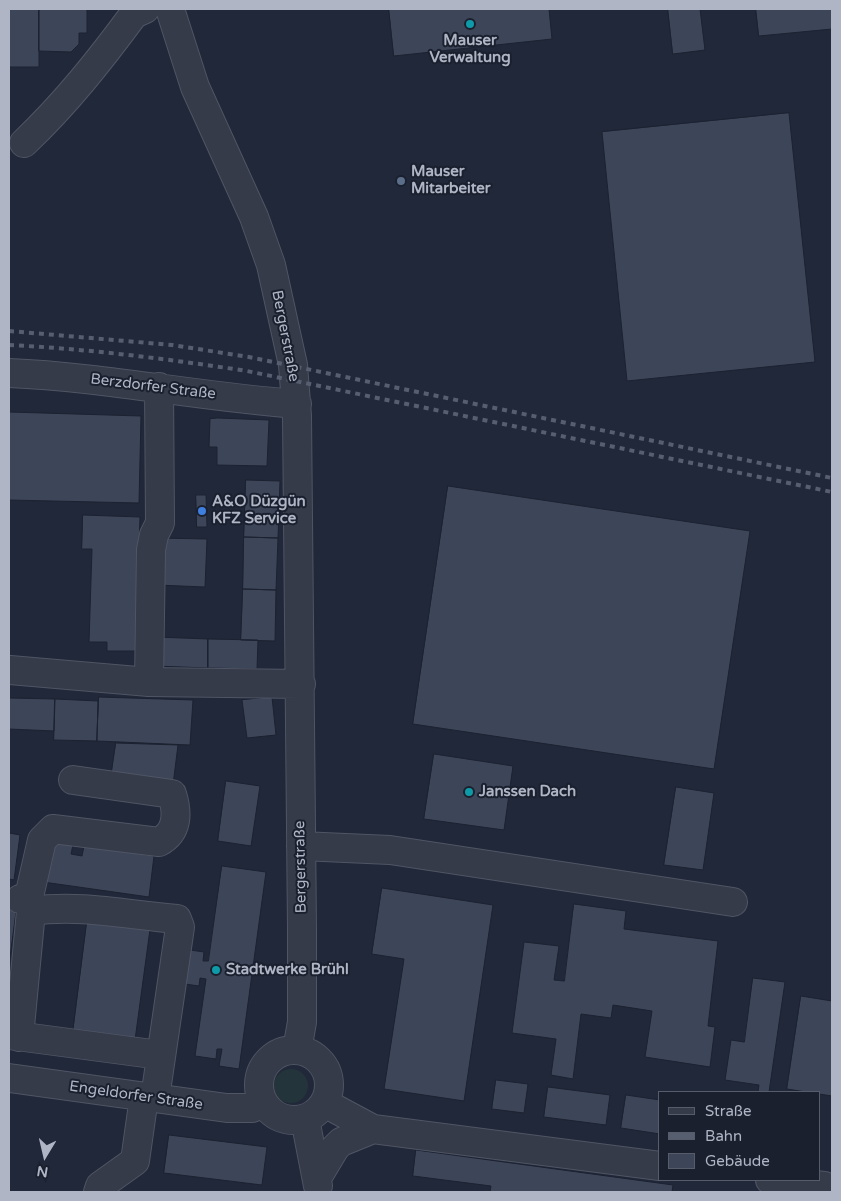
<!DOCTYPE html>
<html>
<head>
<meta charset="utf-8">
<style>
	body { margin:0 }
	#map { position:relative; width:841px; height:1201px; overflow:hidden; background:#212839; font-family:"Varela Round",sans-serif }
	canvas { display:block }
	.frame { position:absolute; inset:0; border:10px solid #b0b5c5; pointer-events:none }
	.legend { position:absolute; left:658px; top:1091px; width:162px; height:90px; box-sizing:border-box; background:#1a202e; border:1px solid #565c6a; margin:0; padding:6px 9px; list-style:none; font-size:15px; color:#b0b5c5 }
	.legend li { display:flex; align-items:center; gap:10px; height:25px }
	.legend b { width:25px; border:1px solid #565c6a }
	.north { position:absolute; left:20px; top:1131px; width:50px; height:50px; -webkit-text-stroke:4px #1a202e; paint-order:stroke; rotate:189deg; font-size:14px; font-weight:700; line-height:20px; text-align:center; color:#b0b5c5 }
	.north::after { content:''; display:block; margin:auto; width:18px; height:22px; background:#b0b5c5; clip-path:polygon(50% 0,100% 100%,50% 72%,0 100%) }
</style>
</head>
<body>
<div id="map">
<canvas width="841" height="1201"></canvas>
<div class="frame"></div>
<ul class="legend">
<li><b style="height:6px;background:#353b49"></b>Straße</li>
<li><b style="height:6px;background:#575e70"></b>Bahn</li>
<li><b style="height:14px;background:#3d4559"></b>Gebäude</li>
</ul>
<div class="north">N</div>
</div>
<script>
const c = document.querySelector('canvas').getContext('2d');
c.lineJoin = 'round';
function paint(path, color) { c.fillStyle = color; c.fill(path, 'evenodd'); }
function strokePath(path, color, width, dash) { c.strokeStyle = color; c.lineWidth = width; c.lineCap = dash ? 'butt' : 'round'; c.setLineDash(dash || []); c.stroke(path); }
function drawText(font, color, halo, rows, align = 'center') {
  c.font = font + ' "Varela Round",sans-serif'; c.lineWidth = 4; c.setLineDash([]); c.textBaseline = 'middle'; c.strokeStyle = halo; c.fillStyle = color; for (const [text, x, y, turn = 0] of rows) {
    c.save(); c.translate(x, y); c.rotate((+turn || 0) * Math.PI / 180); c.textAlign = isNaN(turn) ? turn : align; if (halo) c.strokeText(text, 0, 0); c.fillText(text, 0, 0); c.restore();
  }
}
paint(new Path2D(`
	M274 1086a17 17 0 1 1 34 0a17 17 0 1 1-34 0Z`), '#23343a');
const building = new Path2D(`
	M9 9H39V67H9Z
	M39 9H87V33H79V44L71 52 39 51Z
	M389 9H549L552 39 394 56Z
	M668 9H700L705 50 673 54Z
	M756 9H832V29L759 36Z
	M789 113 815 362 627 381 602 132Z
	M9 412 141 416 139 503 9 500Z
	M218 418 269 420 267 466 217 465V447H209L210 419Z
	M246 480 280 481 278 538 244 537Z
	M448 486 750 531 714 769 413 724Z
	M196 495H206L207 527H197Z
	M83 515 140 517 136 651H107V642H89L92 549H82Z
	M244 537 278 538 276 590 243 589Z
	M158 538 207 539 205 587 157 585Z
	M243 589 276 590 275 641 241 640Z
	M156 637 208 639V668L155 666Z
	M208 639 258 640 257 669 208 668Z
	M99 697 193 700 190 745 97 741Z
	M272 697 276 735 247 738 242 700Z
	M9 698 55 699 54 731 9 729Z
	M55 699 98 701 97 741 54 740Z
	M116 743 178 745 173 785 111 777Z
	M434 754 513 766 504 830 424 819Z
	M226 781 260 786 251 846 218 841Z
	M676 787 714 793 703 870 664 865Z
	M9 833 20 835 14 880 9 879Z
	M49 842 73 845 71 854 82 856 84 846 154 856 149 897 43 882Z
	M222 866 266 872 239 1069 219 1066 222 1049H217L216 1059 195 1056 206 979 200 978 199 986 178 983 183 949 204 952 203 961H208Z
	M382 888 493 905 464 1101 384 1089 404 959 372 954Z
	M9 903 17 904 9 965Z
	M574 904 626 911 624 929 718 941 708 1026 715 1027 710 1067 645 1057 652 1011 613 1005 611 1018 581 1014 573 1079 551 1075 556 1039 512 1033 524 942 559 946 554 980 564 981Z
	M88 914 151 922 135 1040 73 1032Z
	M753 978 785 982 769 1092H758L759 1085 725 1080 731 1040 744 1042Z
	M801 996 832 1001V1096L787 1089Z
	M496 1080 528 1084 524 1113 492 1109Z
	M548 1087 610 1095 606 1125 544 1117Z
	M626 1095 660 1100V1134L621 1128Z
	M169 1135 267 1147 262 1185 164 1173Z
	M416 1150 673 1185 672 1192H490L491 1186 413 1176Z`);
paint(building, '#3d4559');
strokePath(building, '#1c2230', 1);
const minor = new Path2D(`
	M170 9 195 87 254 217 271 265 293 365 297 416 302 930V1022L297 1050
	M24 143C66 103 100 60 134 14L145 9
	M9 373C105 377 200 397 297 404
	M10 670 149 682 301 684
	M149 682 151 550 154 535 160 523 159 387
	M301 846 390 850 733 902
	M28 901 42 840 53 829 159 842C178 832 178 813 172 794L73 780
	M31 911C82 904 127 915 177 919L180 927 155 1098
	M9 1035 160 1055
	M19 1037 31 911 28 901 20 899
	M259 1085a35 35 0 1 1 70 0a35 35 0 1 1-70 0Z
	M9 1078 227 1108H252L263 1103
	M326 1100 332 1107 373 1129 660 1166
	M305 1119 318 1186
	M317 1178 335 1148 341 1142 373 1129
	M770 1180 824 1186
	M98 1192 100 1186 135 1161 144 1097`);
strokePath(minor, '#505564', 30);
strokePath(minor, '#353b49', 28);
strokePath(new Path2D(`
	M9 331 172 345 249 357 832 478
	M9 345C89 349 168 359 247 371L832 492`), '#575e70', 4, [5, 5]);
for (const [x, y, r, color] of [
	[470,24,5,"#0f9aa8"],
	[401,181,5,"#5c6f8a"],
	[202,511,5,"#3f7fe0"],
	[469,792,5,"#0f9aa8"],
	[216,970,5,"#0f9aa8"]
]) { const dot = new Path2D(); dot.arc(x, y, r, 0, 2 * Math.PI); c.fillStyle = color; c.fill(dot); strokePath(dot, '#1a202e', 2); }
drawText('bold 15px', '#b0b5c5', '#1a202e', [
	["Mauser",470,41,"center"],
	["Verwaltung",470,58,"center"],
	["Mauser",411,172],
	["Mitarbeiter",411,189],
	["A&O Düzgün",212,502],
	["KFZ Service",212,519],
	["Janssen Dach",479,792],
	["Stadtwerke Brühl",226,970]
], 'left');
drawText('15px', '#b0b5c5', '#1a202e', [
	["Bergerstraße",285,336,79],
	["Berzdorfer Straße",153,387,7],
	["Bergerstraße",301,867,-91],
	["Engeldorfer Straße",136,1096,8]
]);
</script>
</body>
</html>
